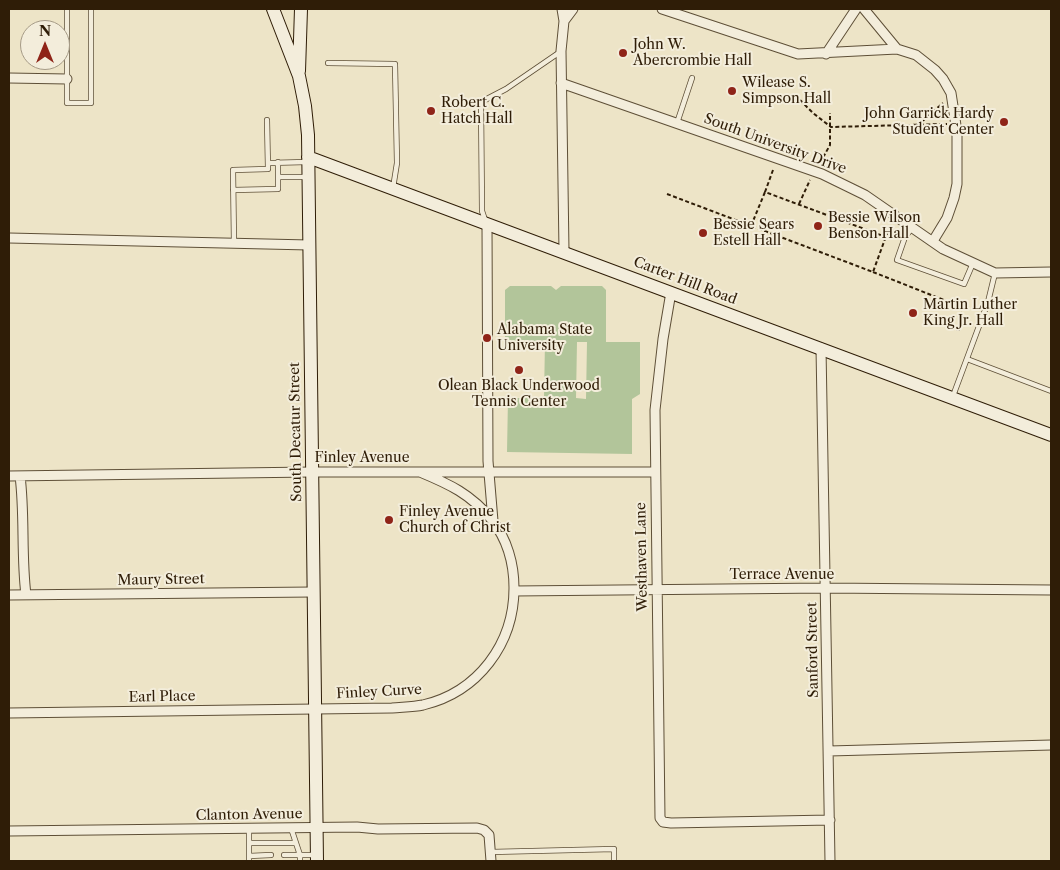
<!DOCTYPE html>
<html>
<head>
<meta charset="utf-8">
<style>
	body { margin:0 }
	#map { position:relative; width:1060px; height:870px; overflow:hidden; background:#ede4c7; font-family:"Libre Caslon Text",serif }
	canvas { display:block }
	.frame { position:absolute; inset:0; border:10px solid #2f1d07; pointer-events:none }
	.north { position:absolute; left:20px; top:20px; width:50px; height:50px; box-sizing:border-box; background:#f3eddb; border:1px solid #a59a86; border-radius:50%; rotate:0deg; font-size:14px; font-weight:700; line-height:20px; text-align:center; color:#2f1d07 }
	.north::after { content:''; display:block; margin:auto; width:18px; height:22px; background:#8f2418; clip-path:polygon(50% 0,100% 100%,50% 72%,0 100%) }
</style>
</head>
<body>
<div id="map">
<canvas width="1060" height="870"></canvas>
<div class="frame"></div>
<div class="north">N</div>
</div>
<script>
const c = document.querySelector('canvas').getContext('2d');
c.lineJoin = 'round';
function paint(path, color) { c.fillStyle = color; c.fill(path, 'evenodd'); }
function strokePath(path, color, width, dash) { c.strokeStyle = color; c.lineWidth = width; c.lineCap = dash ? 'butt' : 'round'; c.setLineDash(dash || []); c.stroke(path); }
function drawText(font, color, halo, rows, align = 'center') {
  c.font = font + ' "Libre Caslon Text",serif'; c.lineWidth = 4; c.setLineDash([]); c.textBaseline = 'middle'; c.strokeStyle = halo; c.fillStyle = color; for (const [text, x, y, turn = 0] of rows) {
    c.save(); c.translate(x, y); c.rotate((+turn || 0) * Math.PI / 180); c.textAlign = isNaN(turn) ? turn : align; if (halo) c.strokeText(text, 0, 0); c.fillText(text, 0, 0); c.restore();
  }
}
paint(new Path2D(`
	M510 286H551L556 290 561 286H602L606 290V342H640V394L632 399V454L507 452 508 398H544L545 341H509L505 337V290ZM577 342H587L586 399 576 398Z`), '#b2c59a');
const service = new Path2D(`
	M67 9V103H91V9
	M328 63 395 64 397 163 393 188
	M677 123 692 78
	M268 163 307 162
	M278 177H307
	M233 190 278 189V162
	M485 220 482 211 481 102 506 89 560 52
	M912 228 905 237 897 260 964 284 973 263
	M234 244 233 170 268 169 267 120
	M967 359 1051 391
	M953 396 988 302 995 273
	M249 828V861
	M291 828 300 855H314
	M249 843H296
	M491 852 614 849V861
	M284 855H300V861
	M249 856 271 855`);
const minor = new Path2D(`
	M562 9 564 21 561 51 564 251
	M662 9 798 54 897 49
	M864 9 897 49 916 55 935 70 943 79 951 93 957 132V184L954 198 947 218 933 241
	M564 21 573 9
	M826 54 856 9
	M9 78 67 79
	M561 83 822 174 865 195 943 249 995 273 1051 272
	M487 225 488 461 493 521
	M9 238 309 245
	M671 292 663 339 655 410 660 818 663 822 671 823 830 820
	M821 348 830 861
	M9 476 312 472H655
	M20 476C25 515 21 555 26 595
	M514 591 826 588 1051 590
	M9 595 313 592
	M9 713 392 708C402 707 413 707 423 705 478 692 514 644 514 588 514 564 507 539 492 520 471 494 449 484 420 472
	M829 751 1051 745
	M9 831 357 827 378 829 477 828 484 830 489 835 491 861`);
const secondary = new Path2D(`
	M273 9 299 76 305 106 308 135 317 861
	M299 71 301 9
	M308 157 1051 435`);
strokePath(service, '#5e4f37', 6);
strokePath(minor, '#5e4f37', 11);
strokePath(secondary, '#2f1d07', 14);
strokePath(new Path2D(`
	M800 100 813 113 831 127 947 124
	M918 125 943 103
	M820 163 830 145V113
	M773 170 765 192 886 237
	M667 194 873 272 889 228
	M799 204 810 180
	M751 226 765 192
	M873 272 954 304 964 317 959 330 956 329`), '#2f1d07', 2, [4, 2.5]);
strokePath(service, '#f3eddb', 4.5);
strokePath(minor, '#f3eddb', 9);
strokePath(secondary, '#f3eddb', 12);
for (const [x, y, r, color] of [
	[623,53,5,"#8f2418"],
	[732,91,5,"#8f2418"],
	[431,111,5,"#8f2418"],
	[1004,122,5,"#8f2418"],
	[818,226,5,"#8f2418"],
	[703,233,5,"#8f2418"],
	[913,313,5,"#8f2418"],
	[487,338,5,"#8f2418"],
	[519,370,5,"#8f2418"],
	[389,520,5,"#8f2418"]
]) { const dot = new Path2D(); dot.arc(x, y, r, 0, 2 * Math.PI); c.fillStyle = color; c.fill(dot); strokePath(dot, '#f3eddb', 2); }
drawText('14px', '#2f1d07', '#f3eddb', [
	["John W.",633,45],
	["Abercrombie Hall",633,61],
	["Wilease S.",742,83],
	["Simpson Hall",742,99],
	["Robert C.",441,103],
	["Hatch Hall",441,119],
	["John Garrick Hardy",994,114,"right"],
	["Student Center",994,130,"right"],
	["Bessie Wilson",828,218],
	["Benson Hall",828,234],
	["Bessie Sears",713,225],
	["Estell Hall",713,241],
	["Martin Luther",923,305],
	["King Jr. Hall",923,321],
	["Alabama State",497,330],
	["University",497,346],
	["Olean Black Underwood",519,386,"center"],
	["Tennis Center",519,402,"center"],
	["Finley Avenue",399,512],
	["Church of Christ",399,528]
], 'left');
drawText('14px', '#2f1d07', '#f3eddb', [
	["South University Drive",775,144,20],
	["Carter Hill Road",685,281,21],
	["South Decatur Street",296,432,-91],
	["Finley Avenue",362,458],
	["Westhaven Lane",642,557,-91],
	["Terrace Avenue",782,575],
	["Maury Street",161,580,-1],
	["Sanford Street",813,650,-91],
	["Finley Curve",379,692,-3],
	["Earl Place",162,697,-1],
	["Clanton Avenue",249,815,-1]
]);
</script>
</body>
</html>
